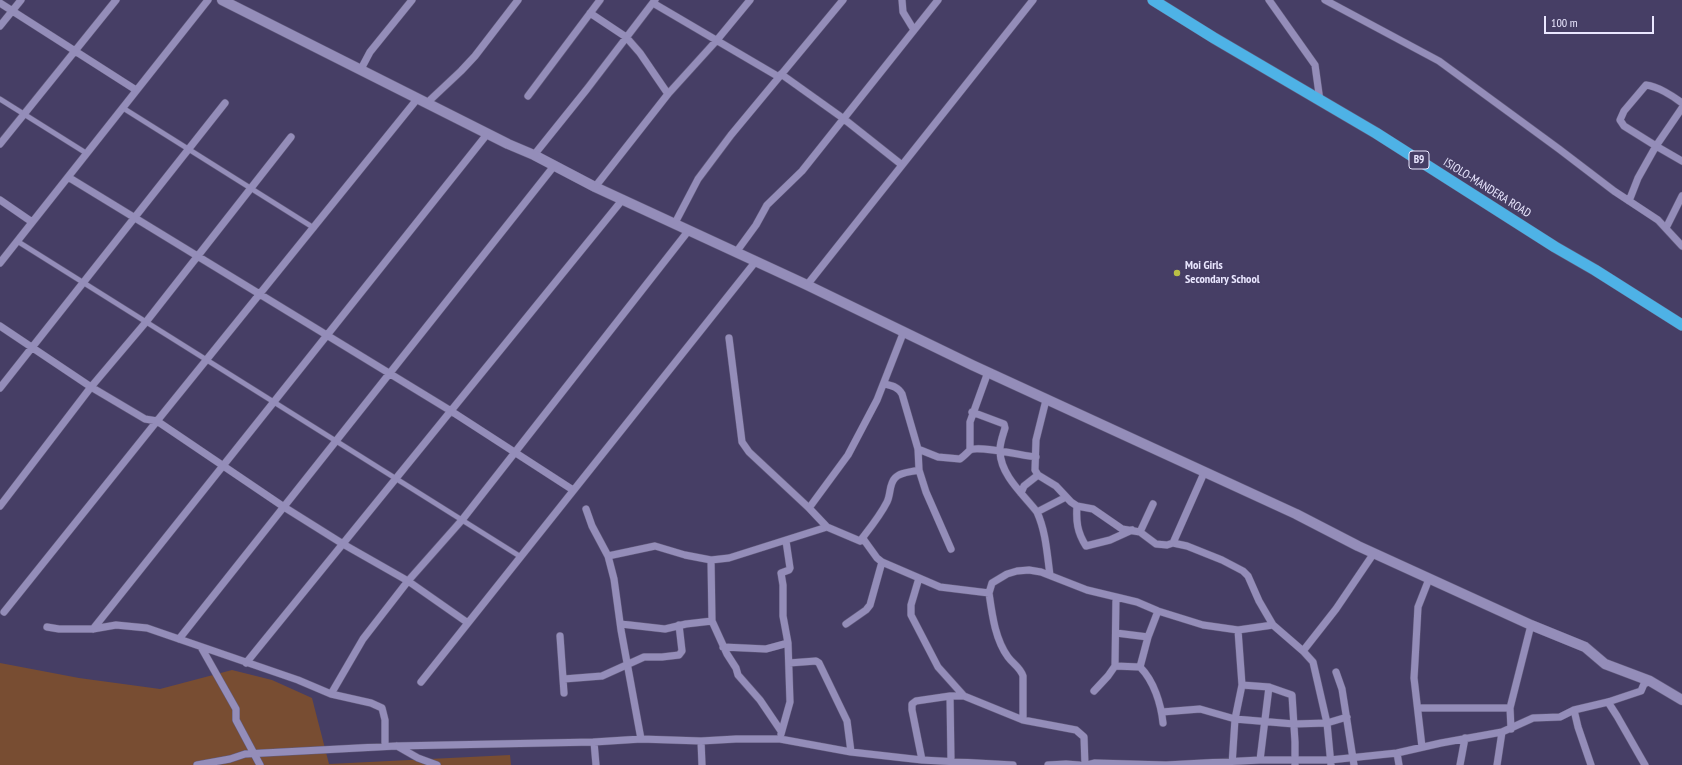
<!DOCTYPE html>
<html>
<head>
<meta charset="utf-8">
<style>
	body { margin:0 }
	#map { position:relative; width:1682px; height:765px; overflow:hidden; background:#463e65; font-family:"PT Sans Narrow",sans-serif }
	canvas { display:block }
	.scale { position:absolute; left:1544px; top:16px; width:110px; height:18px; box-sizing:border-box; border:2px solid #eae7ff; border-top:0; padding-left:5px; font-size:12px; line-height:14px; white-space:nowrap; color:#eae7ff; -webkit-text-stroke:3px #463e65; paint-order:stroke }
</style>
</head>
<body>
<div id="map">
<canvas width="1682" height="765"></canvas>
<div class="scale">100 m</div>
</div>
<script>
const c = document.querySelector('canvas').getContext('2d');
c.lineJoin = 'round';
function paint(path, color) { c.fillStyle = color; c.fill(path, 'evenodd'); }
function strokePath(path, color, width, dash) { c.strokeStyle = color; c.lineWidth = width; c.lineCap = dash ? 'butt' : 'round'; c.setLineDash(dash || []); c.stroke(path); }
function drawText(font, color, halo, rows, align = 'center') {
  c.font = font + ' "PT Sans Narrow",sans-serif'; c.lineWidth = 4; c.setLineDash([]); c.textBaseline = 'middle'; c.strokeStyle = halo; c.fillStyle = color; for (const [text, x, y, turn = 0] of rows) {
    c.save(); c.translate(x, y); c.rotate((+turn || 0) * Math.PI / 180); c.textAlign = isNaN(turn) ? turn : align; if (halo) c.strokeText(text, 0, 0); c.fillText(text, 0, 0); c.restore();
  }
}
paint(new Path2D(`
	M0 663 79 678 160 689 232 670 272 680 312 698 329 764 510 755 511 765H0Z`), '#784d32');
const pedestrian = new Path2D(`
	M0 99 86 153
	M123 108 314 228
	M17 241 521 557`);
const minor = new Path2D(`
	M902 0 903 12 914 30
	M1269 0 1315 65 1320 101
	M1325 0 1439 61 1559 149 1614 191 1658 220 1682 246
	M0 3 136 90
	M653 3 779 77
	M590 13 626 37 640 53 668 94
	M0 26 21 0
	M361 69 370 52 412 0
	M781 74 844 119 902 165
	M528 96 600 0
	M428 102 461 71 475 56 518 0
	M1682 103C1673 96 1657 86 1646 85L1624 111 1620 120 1624 126 1656 146 1682 108
	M0 144 116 0
	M534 155 587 89 655 0
	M68 177 451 411 573 490
	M595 187 668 94 717 40 750 0
	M0 200 32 222
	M1629 201 1638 178 1656 146 1682 161
	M675 223 698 179 731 135 843 0
	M1666 228 1682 196
	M737 251 756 225 767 205 802 171 938 0
	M0 263 208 0
	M807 285 1033 0
	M0 326 91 387 145 419 157 421 284 507 343 544 408 581 468 623
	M729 338 742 442 749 452 809 508 827 527
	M885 384C893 386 898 387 902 394L918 449 919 470 926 492 951 549
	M0 388 225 103
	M1046 400 1036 440 1035 470 1038 475 1056 486 1071 502 1077 506 1093 509 1122 529 1140 532 1156 544 1167 545 1173 543 1187 546 1222 560 1243 571 1248 576 1259 601 1273 625 1303 651 1313 662 1327 723 1331 765
	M972 412 1004 424 1005 428C1003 435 999 445 1000 452 1001 476 1024 495 1037 512 1046 532 1047 554 1050 575
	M918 449 938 457 960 459C964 456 967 453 970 450 978 445 1024 456 1036 457
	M970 450V422L988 372
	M1021 493 1024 486 1038 475
	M0 506 91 387 146 322 291 137
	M1077 506C1076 521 1077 532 1086 546L1110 540 1132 530
	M809 508 848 455 877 400 904 331
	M586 509 592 526 608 556 614 579 621 630 641 739
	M1037 512 1066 497
	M1140 532 1153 504
	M860 541C870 528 880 516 887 502 891 494 889 484 895 478 900 472 912 472 919 470
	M1173 543 1204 473
	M608 556 655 546 685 555 711 560 729 558 827 527 860 541 864 540 877 558 882 562 940 587 989 593 992 583 1007 574 1017 571 1029 570 1041 572 1087 590 1137 602 1158 611 1203 625 1238 630 1273 625
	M711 560 712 621
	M919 578 911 605V615L938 667 964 696 1023 720 1076 730 1084 737 1085 765
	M989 593C992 614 995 639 1008 657 1013 664 1020 667 1023 676V720
	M4 612 157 421 418 98
	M621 624 665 629 686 624 712 621 727 654 736 668 738 675 760 700 781 731
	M846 624 866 610 870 605 882 562
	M47 627 59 629H93L116 625 147 628 298 680 331 694 371 703 382 708 385 720V746
	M93 629 488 133
	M1116 633 1148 637
	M560 636 564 693
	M179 639 554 166
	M201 647 236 709V720L260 765
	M723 647 766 649 788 643
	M1303 651 1336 609 1374 553
	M246 663 623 199
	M789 663 816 661 819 663 847 721 851 752
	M1115 666 1140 667C1154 681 1161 704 1163 723
	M1140 667 1148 637 1158 611
	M1336 672 1342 689 1354 765
	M564 679 602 676 644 657H662L679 655 682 651 679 625
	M421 682 756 261
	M1242 685 1269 687 1292 695 1295 742V765
	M1094 691 1108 676 1115 666 1116 597
	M331 694 363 639 408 581 462 520 689 230
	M950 696 951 761
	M1608 702 1617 716 1645 765
	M1418 708H1510
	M1574 710 1578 727 1591 765
	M1162 712 1200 709 1235 719 1294 724 1327 723 1347 717
	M1511 729 1510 708 1531 625
	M781 734 790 702 788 643 783 616V585L781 573 789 570 790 568 786 541
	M701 741 702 765
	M594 742 596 765
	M397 746 418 758 437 765
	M1422 747 1414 678 1415 661 1418 607 1429 579
	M1397 753 1399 765
	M922 760 912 710V704L916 701 950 696H964
	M1260 760 1269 687
	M197 765 230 759 245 754 396 746 594 742 641 739 701 741 736 739H780L851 752 922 760 1013 765
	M1048 765 1066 764 1079 765
	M1087 765 1095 763 1166 765 1260 760H1330L1397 753 1441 743 1502 732 1533 718 1560 717 1574 710 1608 702 1641 691 1644 684 1650 681
	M1232 765 1235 719 1242 685 1238 630
	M1460 765 1465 738
	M1497 765 1502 732`);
const secondary = new Path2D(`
	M222 0 508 144 534 155 595 187 807 285 972 365 1296 514 1358 546 1531 625 1585 647 1605 664 1650 681 1682 700`);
const trunk = new Path2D(`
	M1153 0 1214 38 1376 133 1555 247 1595 270 1682 325`);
strokePath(pedestrian, '#625b7c', 6);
strokePath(minor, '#625b7c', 8);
strokePath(secondary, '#625b7c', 11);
strokePath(trunk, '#625b7c', 12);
strokePath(pedestrian, '#948db9', 5);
strokePath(minor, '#948db9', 7);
strokePath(secondary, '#948db9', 10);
strokePath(trunk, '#4eb2e6', 11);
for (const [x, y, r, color] of [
	[1177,273,4,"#bac045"]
]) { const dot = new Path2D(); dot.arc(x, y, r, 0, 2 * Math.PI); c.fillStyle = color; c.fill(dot); strokePath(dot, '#463e65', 1.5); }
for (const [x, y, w] of [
	[1419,160,20]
]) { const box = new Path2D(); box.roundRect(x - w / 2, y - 9, w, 18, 3); c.fillStyle = '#463e65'; c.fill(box); strokePath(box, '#eae7ff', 1); }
drawText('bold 11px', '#eae7ff', null, [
	["B9",1419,160]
]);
drawText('12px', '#eae7ff', '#463e65', [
	["ISIOLO-MANDERA ROAD",1487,188,32]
]);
drawText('bold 12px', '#eae7ff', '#463e65', [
	["Moi Girls",1185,266],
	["Secondary School",1185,280]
], 'left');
</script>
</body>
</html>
